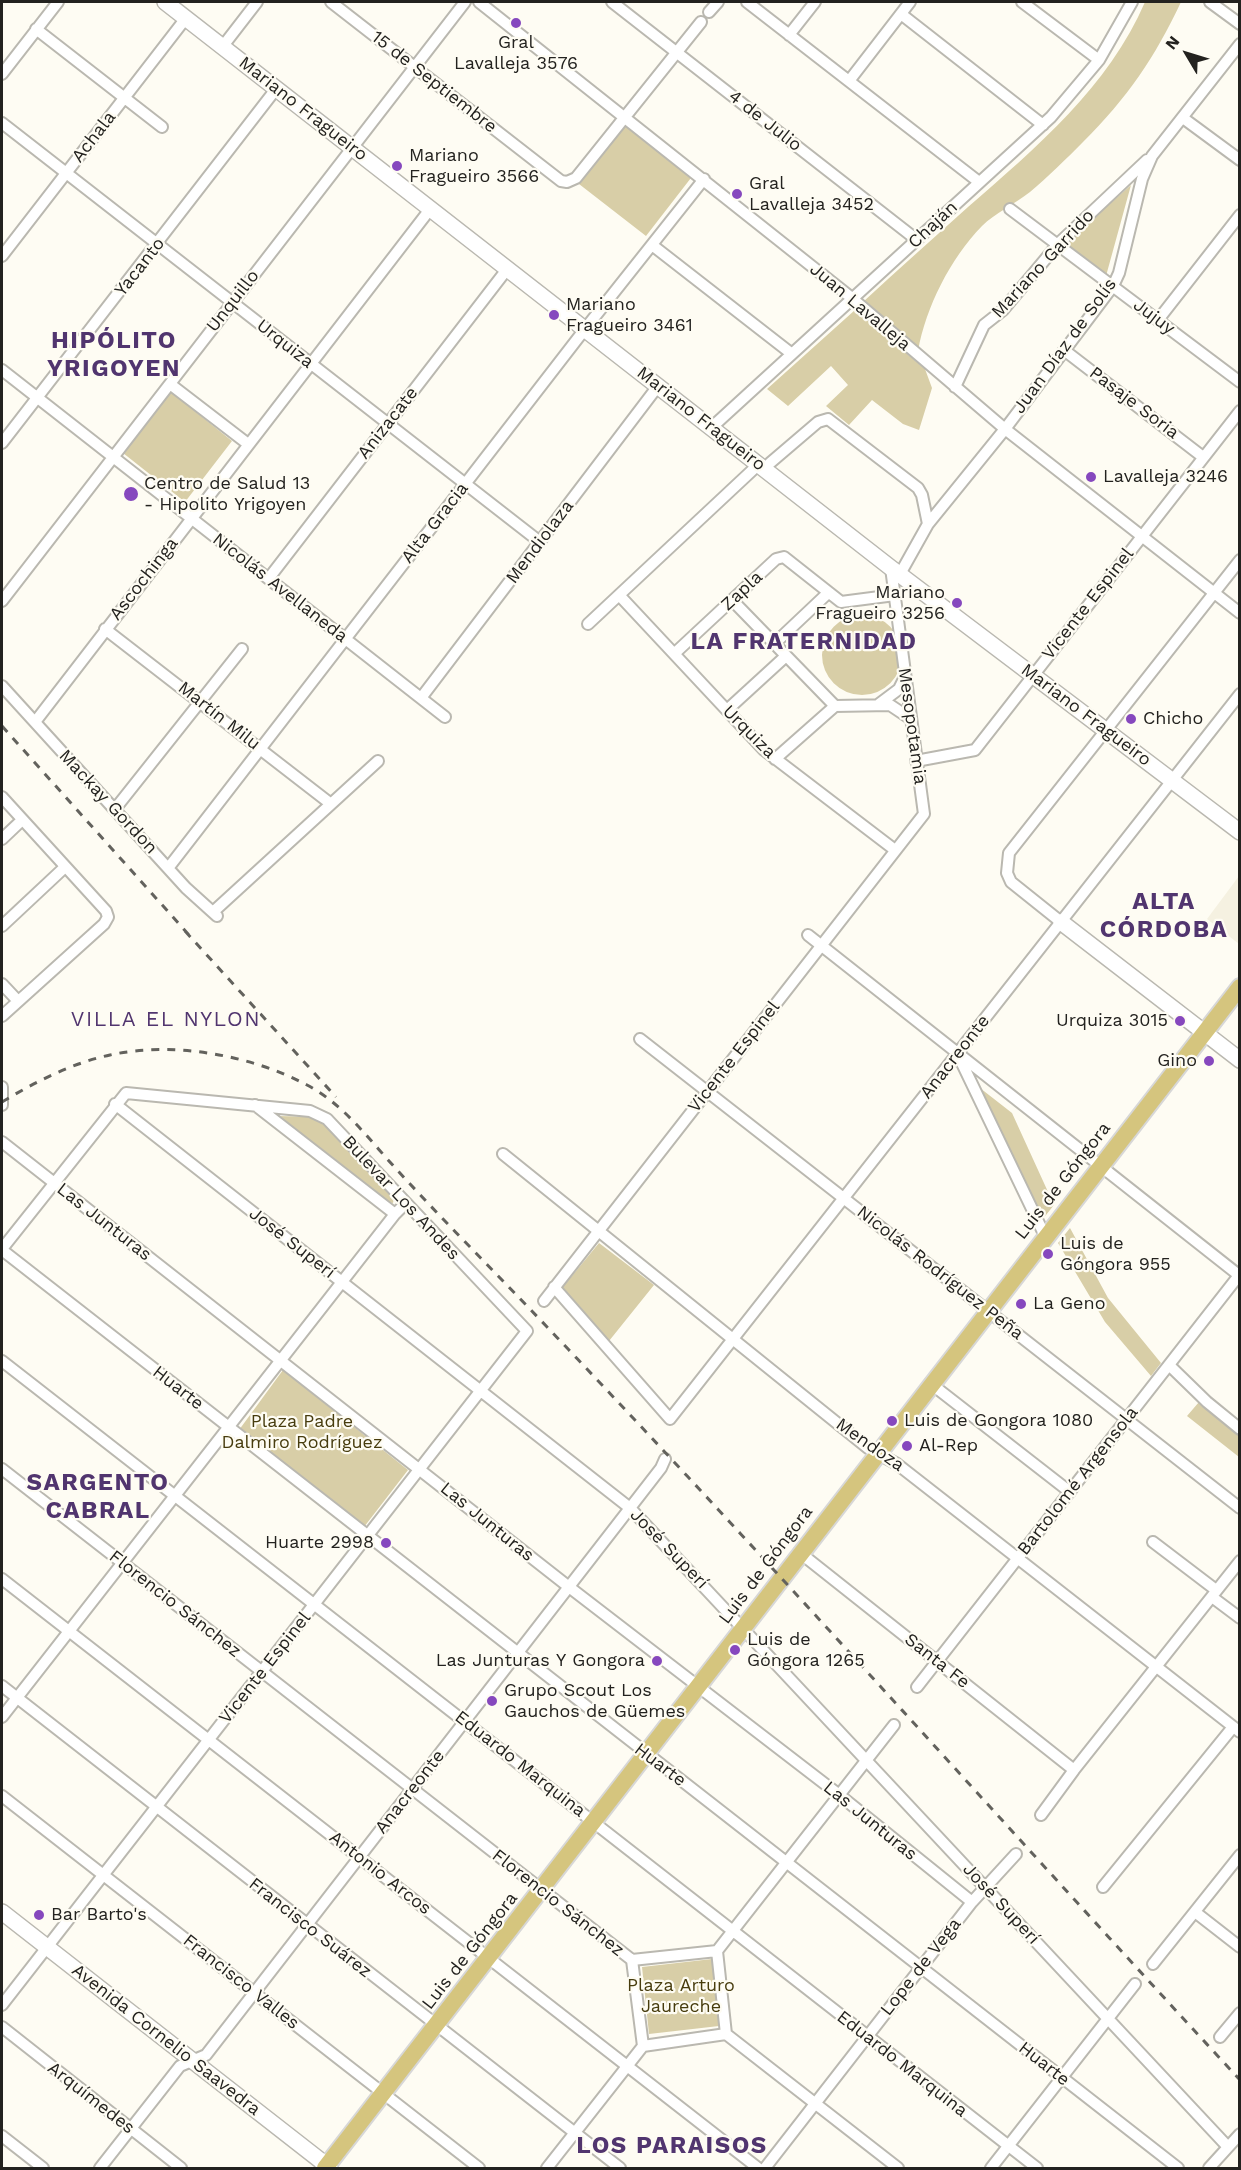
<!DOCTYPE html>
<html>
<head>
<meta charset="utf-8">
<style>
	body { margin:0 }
	#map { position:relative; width:1241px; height:2170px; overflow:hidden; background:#fefcf3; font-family:"Work Sans",sans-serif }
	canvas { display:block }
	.frame { position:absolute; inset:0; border:3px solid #23221f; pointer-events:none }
	.north { position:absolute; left:1157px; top:24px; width:60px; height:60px; -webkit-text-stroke:4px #fefcf3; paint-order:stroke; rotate:308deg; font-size:16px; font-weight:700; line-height:24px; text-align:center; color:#23221f }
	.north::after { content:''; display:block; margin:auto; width:21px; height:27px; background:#23221f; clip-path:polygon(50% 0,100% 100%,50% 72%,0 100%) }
</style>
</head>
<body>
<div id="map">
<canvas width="1241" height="2170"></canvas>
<div class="frame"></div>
<div class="north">N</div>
</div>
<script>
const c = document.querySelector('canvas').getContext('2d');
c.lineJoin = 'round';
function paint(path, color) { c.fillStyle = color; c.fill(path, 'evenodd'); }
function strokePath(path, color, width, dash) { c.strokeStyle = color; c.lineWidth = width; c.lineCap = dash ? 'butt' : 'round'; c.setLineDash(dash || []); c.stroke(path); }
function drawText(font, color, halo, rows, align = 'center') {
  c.font = font + ' "Work Sans",sans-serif'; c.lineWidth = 4.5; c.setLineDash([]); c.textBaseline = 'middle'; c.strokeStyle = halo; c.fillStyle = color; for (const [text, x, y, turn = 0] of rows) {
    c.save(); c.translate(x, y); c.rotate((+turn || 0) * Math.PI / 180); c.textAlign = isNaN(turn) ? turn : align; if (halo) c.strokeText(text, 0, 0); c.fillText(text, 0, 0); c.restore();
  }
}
paint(new Path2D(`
	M1239 876V944L1207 919Z`), '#f5f1e1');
paint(new Path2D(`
	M1145 2H1181C1154 59 1128 97 1083 142 1066 159 1048 177 1030 192 1015 204 995 213 982 226 950 259 926 307 918 351L863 302C897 270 933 239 968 207 1036 148 1109 86 1145 2Z
	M627 122 694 174 646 236 579 184Z
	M1131 185 1106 276 1065 243Z
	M855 310 925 369 932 388 919 430 903 424 872 400 849 425 826 406 848 385 831 366 788 406 767 389Z
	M171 392 232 441 185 502 123 453Z
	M822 655a40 40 0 1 1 80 0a40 40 0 1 1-80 0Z
	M980 1088 1012 1113 1054 1205 1042 1220Z
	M277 1116 322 1117 394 1198 393 1203 387 1202Z
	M1070 1228 1108 1298 1161 1363 1151 1376 1105 1322 1058 1243Z
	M599 1243 654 1285 609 1341 562 1288Z
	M283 1370 408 1470 364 1527 239 1430Z
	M1199 1402 1239 1435V1457L1187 1416Z
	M712 1959 719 2026 649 2034 642 1967Z`), '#d8cea7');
const street = new Path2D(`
	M331 2 561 181 567 182 576 178 701 22
	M479 2 853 299 1005 429 1240 613
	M612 2 917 240
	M747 2 979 182
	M1022 2 1099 60
	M1210 2 1240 24
	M709 12 718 2
	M901 14 1043 125
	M36 29 162 127
	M789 35 815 2
	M223 46 257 2
	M2 74 58 2
	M849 81 910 2
	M1183 118 1240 160
	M2 123 540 542
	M1010 209 1240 382
	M652 245 792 354
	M2 256 186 18
	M1158 320 1240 215
	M1064 350 1203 457
	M2 370 445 717
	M170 384 248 444
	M955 387 984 325 1003 310 1058 244 1147 160
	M711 428 1051 117 1099 60 1132 2
	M2 443 276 89
	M770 463 818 422 828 419 918 488 922 495 928 524
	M900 574 928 524 1005 429 1113 286 1119 273 1142 179 1152 156 1240 44
	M269 578 508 268
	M619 595 764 750 895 850
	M732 600 835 706
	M2 601 465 2
	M588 624 759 464
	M105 629 331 804
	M774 644 828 593
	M675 653 776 559 784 557 841 602 895 595
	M2 686 186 888 217 916
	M421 698 658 386
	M879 704 899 689 905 677
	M727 710 786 656
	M35 722 431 208
	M775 759 835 706 890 705 911 719
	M916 761 975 750 1240 411
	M2 797 106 911 108 917 104 924 2 1016
	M115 809 242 649
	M2 839 22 820
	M169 867 585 329 704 179
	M213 912 378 761
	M1061 922 1011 882 1007 873 1009 853 1240 560
	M2 926 65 867
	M808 935 1240 1276
	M2 984 18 1001
	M640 1039 1240 1508
	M959 1057 1045 1236
	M2 1087V1105
	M115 1104 630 1508 1228 2147
	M255 1105 395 1214
	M2 1142 569 1587 838 1794 972 1902
	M503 1154 868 1448 897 1464 1240 1732
	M2 1249 126 1093 310 1111 327 1119 527 1331 2 2005
	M2 1250 1178 2168
	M554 1287 670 1419 1240 694
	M544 1301 924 814 891 568
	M2 1361 1037 2168
	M1169 1365 1207 1402 1240 1429
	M930 1383 1070 1492
	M2 1469 632 1960 717 1951
	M1153 1542 1216 1590
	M799 1552 1074 1770
	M2 1579 758 2168
	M1212 1597 1240 1618
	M2 1686 620 2168
	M917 1687 1240 1274
	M2 1717 395 1214 406 1203
	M2 1796 479 2168
	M1041 1815 1074 1770 1240 1561
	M1103 1887 1233 1727
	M1195 1912 1240 1947
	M717 1951 726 2034 898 2168
	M717 1951 894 1725
	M632 1960 643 2046
	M1153 1964 1240 1855
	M2 2027 181 2168
	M1220 2037 1240 2013
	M643 2046 726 2034
	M2 2136 43 2168
	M100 2168 180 2066 206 2055 661 1468 665 1459
	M547 2168 643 2046
	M765 2168 972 1902 1016 1854
	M991 2168 1135 1984
	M1209 2168 1240 2134`);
const secondary = new Path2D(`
	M165 2 891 568 1240 832
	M1061 922 1240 1060
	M2 1912 330 2168`);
const primary = new Path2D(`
	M325 2168C630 1775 932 1379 1240 987`);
strokePath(street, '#bab8b0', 14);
strokePath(secondary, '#bab8b0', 18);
strokePath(primary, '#d7d7d7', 20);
strokePath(street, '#fff', 10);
strokePath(secondary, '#fff', 15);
strokePath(primary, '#d5c57e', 16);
strokePath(new Path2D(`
	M2 726 189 935
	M185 931 336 1097
	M2 1102C35 1082 72 1063 110 1055 173 1041 251 1055 307 1085 345 1105 370 1141 399 1172 441 1218 485 1262 528 1307 770 1560 1002 1823 1240 2080`), '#63625d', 3, [8, 8]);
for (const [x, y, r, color] of [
	[516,23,6,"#8648be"],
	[397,166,6,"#8648be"],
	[737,194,6,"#8648be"],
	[554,315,6,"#8648be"],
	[1091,477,6,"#8648be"],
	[131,494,8,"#8648be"],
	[957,603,6,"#8648be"],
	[1131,719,6,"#8648be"],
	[1180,1021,6,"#8648be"],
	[1209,1061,6,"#8648be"],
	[1048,1254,6,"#8648be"],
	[1021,1304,6,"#8648be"],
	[892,1421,6,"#8648be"],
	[907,1446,6,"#8648be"],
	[386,1543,6,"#8648be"],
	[735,1650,6,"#8648be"],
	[657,1661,6,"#8648be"],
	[492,1701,6,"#8648be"],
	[39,1915,6,"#8648be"]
]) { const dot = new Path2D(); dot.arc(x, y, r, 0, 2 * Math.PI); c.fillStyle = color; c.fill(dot); strokePath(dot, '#fefcf3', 2); }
drawText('18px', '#23221f', '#fefcf3', [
	["Gral",516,43,"center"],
	["Lavalleja 3576",516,64,"center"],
	["Mariano",409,156],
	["Fragueiro 3566",409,177],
	["Gral",749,184],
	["Lavalleja 3452",749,205],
	["Mariano",566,305],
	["Fragueiro 3461",566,326],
	["Lavalleja 3246",1103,477],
	["Centro de Salud 13",144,484],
	["- Hipolito Yrigoyen",144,505],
	["Mariano",945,593,"right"],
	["Fragueiro 3256",945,614,"right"],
	["Chicho",1143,719],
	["Urquiza 3015",1168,1021,"right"],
	["Gino",1197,1061,"right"],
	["Luis de",1060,1244],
	["Góngora 955",1060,1265],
	["La Geno",1033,1304],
	["Luis de Gongora 1080",904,1421],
	["Al-Rep",919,1446],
	["Huarte 2998",374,1543,"right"],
	["Luis de",747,1640],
	["Góngora 1265",747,1661],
	["Las Junturas Y Gongora",645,1661,"right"],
	["Grupo Scout Los",504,1691],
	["Gauchos de Güemes",504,1712],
	["Bar Barto's",51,1915]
], 'left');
drawText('18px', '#23221f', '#fefcf3', [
	["15 de Septiembre",434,82,38],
	["Mariano Fragueiro",303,109,38],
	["4 de Julio",765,121,38],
	["Achala",94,137,-52],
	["Chaján",933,225,-43],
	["Mariano Garrido",1043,264,-47],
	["Yacanto",140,267,-52],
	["Unquillo",233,301,-52],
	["Juan Lavalleja",860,307,40],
	["Jujuy",1154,317,37],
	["Urquiza",285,344,38],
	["Juan Díaz de Solís",1065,346,-54],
	["Pasaje Soria",1134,403,37],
	["Mariano Fragueiro",701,419,38],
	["Anizacate",388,423,-52],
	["Alta Gracia",435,523,-52],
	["Mendiolaza",540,542,-53],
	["Ascochinga",144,579,-52],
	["Nicolás Avellaneda",280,588,38],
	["Zapla",742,591,-43],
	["Vicente Espinel",1088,604,-52],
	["Mariano Fragueiro",1086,715,37],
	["Martín Milu",219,716,38],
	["Mesopotamia",912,726,82],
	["Urquiza",749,732,45],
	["Mackay Gordon",108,802,47],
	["Vicente Espinel",734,1057,-52],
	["Anacreonte",955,1057,-52],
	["Luis de Góngora",1063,1181,-52],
	["Bulevar Los Andes",401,1198,47],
	["Las Junturas",104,1222,38],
	["José Superí",292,1243,38],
	["Nicolás Rodríguez Peña",940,1273,38],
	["Huarte",178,1388,38],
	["Mendoza",870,1445,35],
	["Bartolomé Argensola",1078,1481,-52],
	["Las Junturas",487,1522,39],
	["José Superí",669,1549,46],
	["Luis de Góngora",766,1565,-53],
	["Florencio Sánchez",175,1604,38],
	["Santa Fe",937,1661,38],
	["Vicente Espinel",265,1668,-52],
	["Eduardo Marquina",520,1764,38],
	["Huarte",660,1765,37],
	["Anacreonte",410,1792,-52],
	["Las Junturas",870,1821,39],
	["Antonio Arcos",380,1873,38],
	["Florencio Sánchez",558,1903,38],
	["José Superí",1001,1904,47],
	["Francisco Suárez",310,1928,38],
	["Luis de Góngora",470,1951,-52],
	["Lope de Vega",921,1967,-52],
	["Francisco Valles",241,1982,38],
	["Avenida Cornelio Saavedra",166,2040,38],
	["Eduardo Marquina",902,2064,38],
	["Huarte",1044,2064,38],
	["Arquímedes",91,2098,38]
]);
drawText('18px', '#473c0e', '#fefcf3', [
	["Plaza Padre",302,1422],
	["Dalmiro Rodríguez",302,1443],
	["Plaza Arturo",681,1986],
	["Jaureche",681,2007]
]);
c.letterSpacing = '1.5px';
drawText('21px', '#51356f', '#fefcf3', [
	["VILLA EL NYLON",166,1020]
]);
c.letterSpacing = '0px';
c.letterSpacing = '1.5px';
drawText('bold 24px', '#51356f', '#fefcf3', [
	["HIPÓLITO",114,341],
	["YRIGOYEN",114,369],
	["LA FRATERNIDAD",804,642],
	["ALTA",1164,902],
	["CÓRDOBA",1164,930],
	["SARGENTO",98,1483],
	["CABRAL",98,1511],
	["LOS PARAISOS",672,2146]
]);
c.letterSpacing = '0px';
</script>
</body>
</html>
